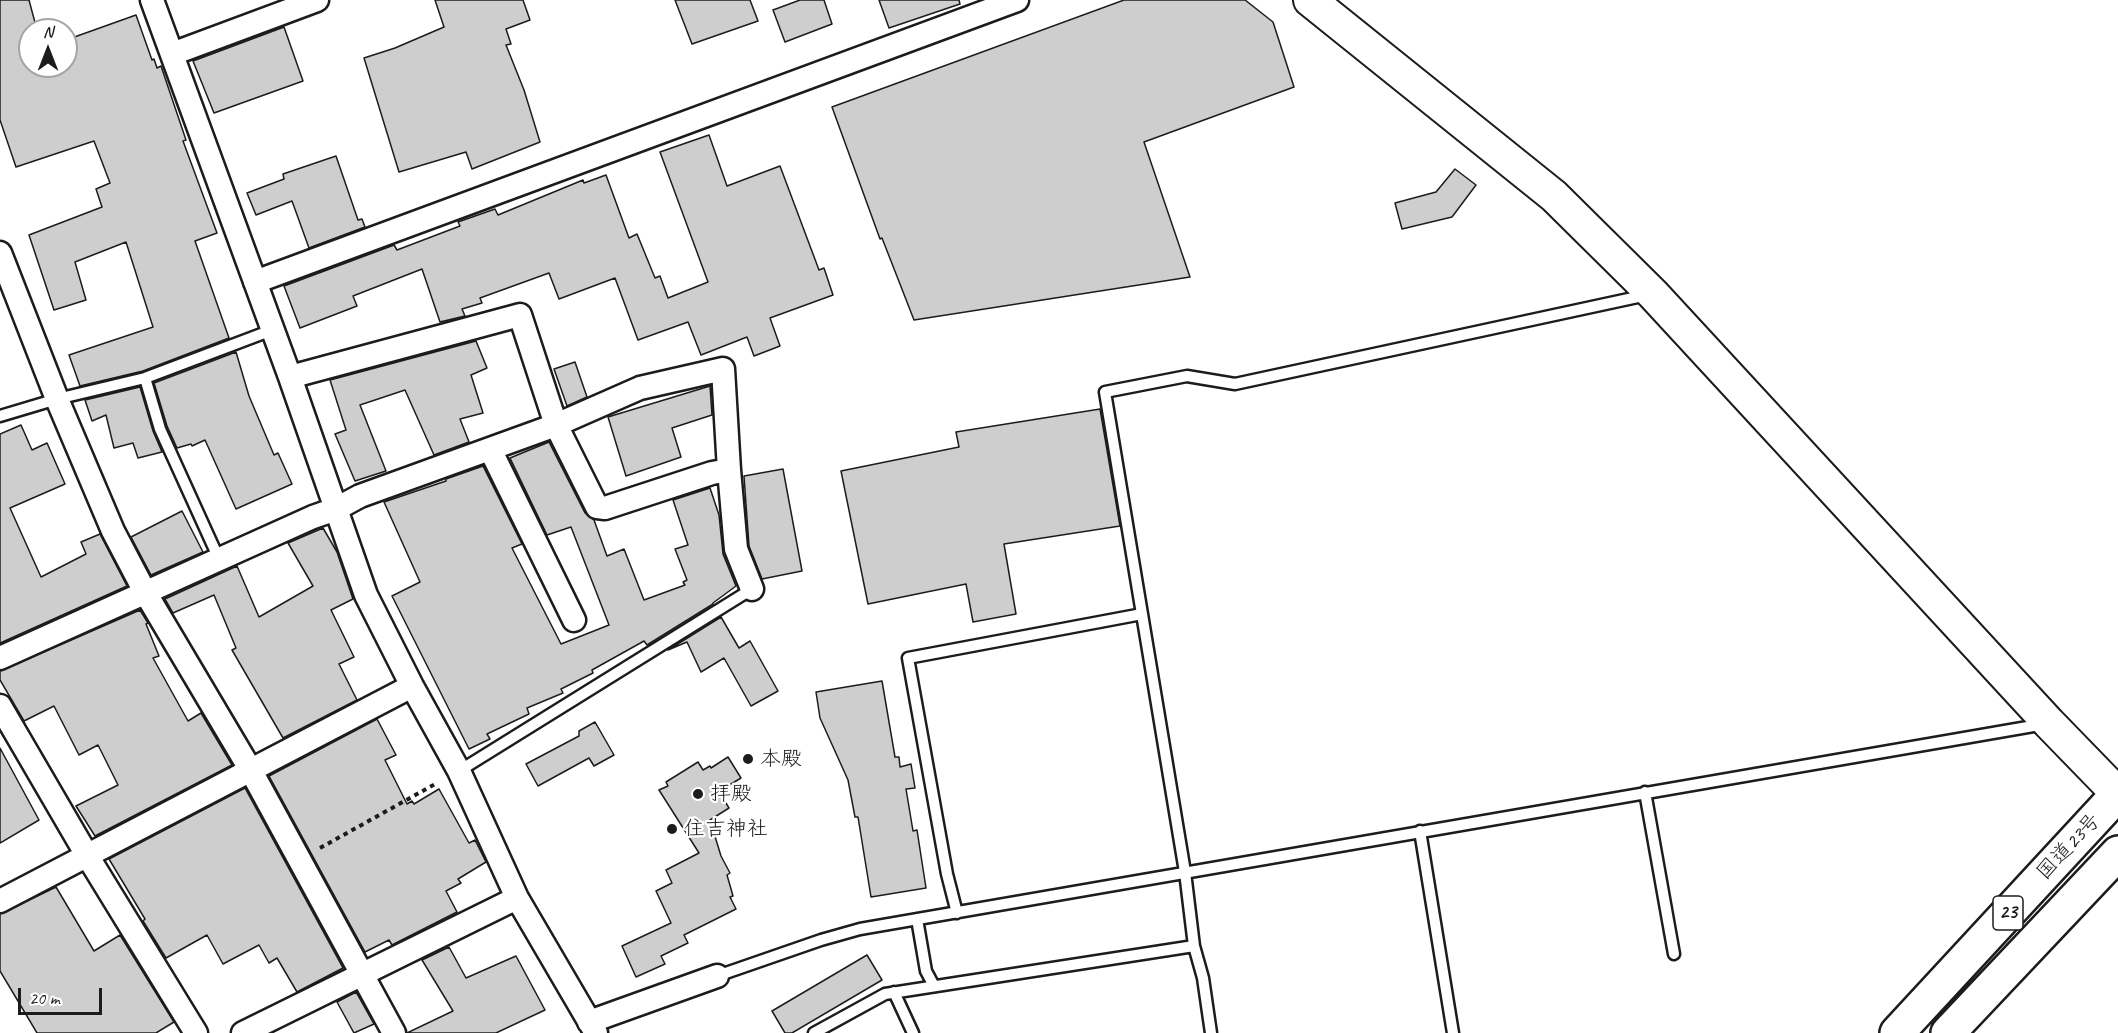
<!DOCTYPE html>
<html>
<head>
<meta charset="utf-8">
<style>
	body { margin:0 }
	#map { position:relative; width:2118px; height:1033px; overflow:hidden; background:#fff; font-family:Caveat,sans-serif }
	canvas { display:block }
	.north { position:absolute; left:18px; top:18px; width:60px; height:60px; box-sizing:border-box; background:#fff; border:2px solid #a4a4a4; border-radius:50%; rotate:0deg; font-size:16px; font-weight:700; line-height:24px; text-align:center; color:#1c1c1c }
	.north::after { content:''; display:block; margin:auto; width:21px; height:27px; background:#1c1c1c; clip-path:polygon(50% 0,100% 100%,50% 72%,0 100%) }
	.scale { position:absolute; left:18px; top:988px; width:84px; height:27px; box-sizing:border-box; border:3px solid #1c1c1c; border-top:0; padding-left:8px; font-size:18px; line-height:21px; white-space:nowrap; color:#1c1c1c; -webkit-text-stroke:4px #fff; paint-order:stroke }
</style>
</head>
<body>
<div id="map">
<canvas width="2118" height="1033"></canvas>
<div class="north">N</div>
<div class="scale">20 m</div>
</div>
<script>
const c = document.querySelector('canvas').getContext('2d');
c.lineJoin = 'round';
function paint(path, color) { c.fillStyle = color; c.fill(path, 'evenodd'); }
function strokePath(path, color, width, dash) { c.strokeStyle = color; c.lineWidth = width; c.lineCap = dash ? 'butt' : 'round'; c.setLineDash(dash || []); c.stroke(path); }
function drawText(font, color, halo, rows, align = 'center') {
  c.font = font + ' Caveat,"Klee One",sans-serif'; c.lineWidth = 4.5; c.setLineDash([]); c.textBaseline = 'middle'; c.strokeStyle = halo; c.fillStyle = color; for (const [text, x, y, turn = 0] of rows) {
    c.save(); c.translate(x, y); c.rotate((+turn || 0) * Math.PI / 180); c.textAlign = isNaN(turn) ? turn : align; if (halo) c.strokeText(text, 0, 0); c.fillText(text, 0, 0); c.restore();
  }
}
const building = new Path2D(`
	M0 0H29L37 30H30V66H66V40L136 15 152 60 154 59 157 68 161 66 186 140 183 141 217 233 195 241 229 338 143 371 80 386 69 355 153 327 126 242 75 262 86 300 54 310 29 235 102 207 96 189 110 183 94 141 16 167 0 120Z
	M435 0H523L530 20 506 29 511 44 506 45 524 90 540 142 472 169 466 152 399 172 364 58 395 48 444 27Z
	M675 0H750L758 21 692 44Z
	M800 0H824L832 24 785 42 773 10Z
	M879 0H959L960 4 889 28Z
	M1124 0H1245L1273 22 1294 87 1144 142 1190 277 914 320 882 238 880 239 832 107Z
	M284 27 303 81 214 113 193 61Z
	M709 135 727 186 780 166 819 270 824 268 833 295 770 318 780 346 754 356 747 337 701 355 688 322 638 340 615 278 559 299 549 273 480 298 482 303 462 309 465 316 440 322 422 269 353 296 357 306 300 328 284 286 394 245 397 250 460 226 458 222 495 209 498 215 583 180 584 183 606 175 629 238 637 234 655 278 660 276 668 298 708 282 660 152Z
	M336 156 358 220 362 219 365 227 309 248 292 201 256 215 247 193 284 179 283 174Z
	M1455 169 1476 185 1452 217 1402 229 1395 203 1436 192Z
	M476 341 487 368 471 375 483 413 460 419 469 442 434 455 405 390 360 405 386 471 355 481 335 434 346 430 330 380Z
	M236 352 249 396 274 455 278 453 292 484 236 509 205 440 192 446 191 444 177 448 167 426 154 383Z
	M575 362 587 397 567 406 554 369Z
	M710 386 712 415 672 428 681 457 626 476 608 417Z
	M140 387 153 431 162 452 138 458 133 443 114 448 106 415 92 421 85 400Z
	M1100 409 1120 526 1004 544 1016 614 973 622 966 584 868 604 841 471 959 447 956 432Z
	M21 425 32 450 47 443 65 484 10 508 41 577 86 554 81 542 100 534 127 586 0 643V434Z
	M549 442 585 513 594 520 607 556 624 549 644 600 685 585 683 582 687 580 675 549 688 545 673 500 710 488 719 515 723 554 736 586 713 603V604L647 645 644 641 592 670 593 673 561 689 563 693 527 708 529 714 487 734 490 739 469 749 392 596 420 582 384 502 446 481V479L483 466 522 544 512 548 561 644 609 625 571 527 547 535 510 458Z
	M783 469 802 571 762 579 749 546 744 476Z
	M182 511 203 552 151 575 131 537Z
	M323 528 337 552 353 599 331 610 354 657 339 664 357 700 283 738 232 650 236 648 214 595 173 613 165 599 237 566 259 617 313 586 288 543Z
	M140 610 148 623 146 624 159 656 153 658 188 721 201 713 232 765 95 836 76 806 118 785 98 745 79 755 54 706 24 721 0 680V671Z
	M721 617 739 648 750 641 778 691 751 706 724 658 701 672 687 642 668 650Z
	M882 681 895 757H899L900 767 911 764 915 788 906 789 913 831 917 830 926 888 871 897 858 817H855L848 780 820 718 816 692Z
	M377 719 396 755 385 760 407 804 412 801 414 804 439 789 469 843 475 840 486 862 458 879 461 883 446 891 457 912 392 945 389 940 365 952 269 776Z
	M595 722 614 755 594 766 589 758 538 786 526 764 579 736V731Z
	M0 748 39 820 0 843Z
	M728 757 741 778 723 789 725 792 721 795 729 808 710 820 721 856 730 873 727 875 733 896 730 897 736 909 684 935 688 943 661 956 665 964 636 977 622 946 671 923 656 891 672 883 666 870 699 853 659 790 668 786 666 782 698 762 703 770 710 766 711 768Z
	M245 788 343 968 297 992 277 958 269 963 259 945 223 964 207 935 166 958 143 921 145 919 109 859Z
	M56 887 94 951 120 935 174 1022 156 1033H37L0 971V914Z
	M449 947 466 978 516 956 545 1010 496 1033H407L453 1011 422 960Z
	M867 955 882 980 792 1033H785L772 1011Z
	M356 992 374 1024 354 1033 337 1002Z`);
paint(building, '#cecece');
strokePath(building, '#1c1c1c', 1.5);
const lane = new Path2D(`
	M145 378 160 429 219 559
	M0 416 57 399 145 378 272 330
	M459 771 752 589
	M1645 792 1674 954
	M1420 831 1453 1033
	M957 913 947 874 908 658 1142 614
	M917 919 926 971 934 986
	M717 976 821 940 860 929 2045 724
	M894 992 913 1033
	M814 1033 885 994 1194 946
	M1211 1033 1203 978 1194 946 1185 872 1105 392 1187 376 1235 384 1647 295`);
const street = new Path2D(`
	M152 0 290 377 366 595 412 686 459 771 517 898 596 1033
	M172 54 317 0
	M0 253 57 399 113 531 145 592 250 769 394 1033
	M255 282 1017 0
	M490 449 574 620
	M729 470 736 549 752 589
	M0 658 313 517 336 509 360 496 556 425 640 388 723 369 729 470 712 473 605 508 597 507 556 425 520 315 290 377
	M0 706 88 857 196 1033
	M0 901 412 686
	M589 1022 717 976
	M243 1033 517 898`);
const secondary = new Path2D(`
	M1310 0 1554 196 1653 294 2049 723 2118 794`);
const highway = new Path2D(`
	M1897 1033 2118 794
	M1948 1033 2118 853`);
strokePath(lane, '#1c1c1c', 15);
strokePath(street, '#1c1c1c', 27);
strokePath(secondary, '#1c1c1c', 36);
strokePath(highway, '#1c1c1c', 38);
strokePath(new Path2D(`
	M320 848 437 783`), '#1c1c1c', 4, [4.5, 4.5]);
strokePath(lane, '#fff', 10);
strokePath(street, '#fff', 22);
strokePath(secondary, '#fff', 32);
strokePath(highway, '#fff', 33);
for (const [x, y, r, color] of [
	[748,759,6,"#1c1c1c"],
	[698,794,6,"#1c1c1c"],
	[672,829,6,"#1c1c1c"]
]) { const dot = new Path2D(); dot.arc(x, y, r, 0, 2 * Math.PI); c.fillStyle = color; c.fill(dot); strokePath(dot, '#fff', 2); }
for (const [x, y, w] of [
	[2008,913,30]
]) { const box = new Path2D(); box.roundRect(x - w / 2, y - 17, w, 34, 4.5); c.fillStyle = '#fff'; c.fill(box); strokePath(box, '#1c1c1c', 1.5); }
drawText('bold 20px', '#1c1c1c', null, [
	["23",2008,913]
]);
drawText('21px', '#1c1c1c', '#fff', [
	["本殿",760,759],
	["拝殿",710,794],
	["住吉神社",684,829]
], 'left');
drawText('21px', '#1c1c1c', '#fff', [
	["国道23号",2069,847,-47]
]);
</script>
</body>
</html>
